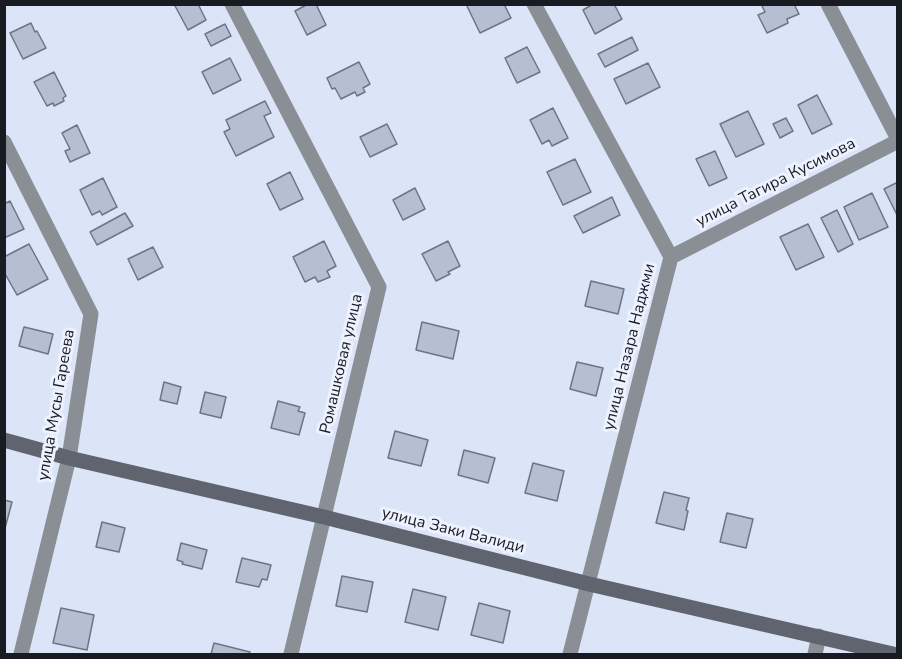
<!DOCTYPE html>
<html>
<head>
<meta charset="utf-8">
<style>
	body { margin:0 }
	#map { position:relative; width:902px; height:659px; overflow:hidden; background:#dce5f8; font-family:"Nunito Sans",sans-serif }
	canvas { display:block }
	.frame { position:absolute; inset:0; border:6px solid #181b22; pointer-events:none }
</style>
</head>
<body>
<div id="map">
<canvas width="902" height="659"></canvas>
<div class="frame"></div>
</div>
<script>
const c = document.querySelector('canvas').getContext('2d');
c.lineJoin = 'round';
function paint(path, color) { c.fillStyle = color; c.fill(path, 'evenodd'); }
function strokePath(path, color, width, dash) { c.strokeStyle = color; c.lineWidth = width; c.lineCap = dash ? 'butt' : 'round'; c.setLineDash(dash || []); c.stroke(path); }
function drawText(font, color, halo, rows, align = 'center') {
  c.font = font + ' "Nunito Sans",sans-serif'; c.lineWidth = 6; c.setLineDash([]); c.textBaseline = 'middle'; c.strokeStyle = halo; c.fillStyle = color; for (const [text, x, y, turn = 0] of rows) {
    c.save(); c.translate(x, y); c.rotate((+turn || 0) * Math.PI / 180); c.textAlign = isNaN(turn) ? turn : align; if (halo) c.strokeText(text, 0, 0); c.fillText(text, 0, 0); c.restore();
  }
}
const building = new Path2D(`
	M174 4H198L206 20 188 30Z
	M308 4H316L326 25 307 35 295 11Z
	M466 4H504L511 18 480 33Z
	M593 4H614L622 19 595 34 583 10Z
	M761 4H794L799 14 787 19 788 23 767 33 758 15 765 12Z
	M31 23 35 32 37 31 46 48 23 59 10 33Z
	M225 24 231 36 211 46 205 34Z
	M632 37 638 50 605 67 598 54Z
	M527 47 540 72 517 83 505 58Z
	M230 58 241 80 213 94 202 72Z
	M359 62 370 84 363 88 365 92 357 96 355 92 341 99 335 88 332 89 327 78Z
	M648 63 660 87 626 104 614 79Z
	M54 72 66 96 63 98 64 101 54 106 53 103 47 106 34 82Z
	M817 95 832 124 812 134 798 105Z
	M265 101 271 113 264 116 274 137 236 156 224 132 230 129 226 120Z
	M553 108 568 138 552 146 549 140 542 144 530 120Z
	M748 111 764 144 736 157 720 124Z
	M786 118 793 131 780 138 773 124Z
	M387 124 397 144 370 157 360 137Z
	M77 125 90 153 70 162 65 151 70 149 62 133Z
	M715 151 727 178 709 186 696 159Z
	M575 159 591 192 563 205 547 172Z
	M290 172 303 199 280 210 267 184Z
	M103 178 117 207 102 215 100 211 92 215 80 190Z
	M898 182V217L884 189Z
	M415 188 425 209 403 220 393 200Z
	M872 193 888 227 859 240 844 207Z
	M612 197 620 215 583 233 574 216Z
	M10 201 24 229 4 238V204Z
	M837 210 853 244 838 252 821 218Z
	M125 213 133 226 97 245 90 232Z
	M808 224 824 257 796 270 780 237Z
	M324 241 336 266 327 271 330 277 318 282 315 277 305 282 293 257Z
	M448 241 460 266 448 272 450 274 436 281 422 254Z
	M29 244 48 279 17 295 4 272V257Z
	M153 247 163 267 138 280 128 259Z
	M591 281 624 289 618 314 585 306Z
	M422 322 459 331 453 359 416 350Z
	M24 327 53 334 48 354 19 346Z
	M577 362 603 368 596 396 570 389Z
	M164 382 181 387 177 404 160 400Z
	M205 392 226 397 221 418 200 413Z
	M278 401 300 407 298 411 305 413 299 435 271 428Z
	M395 431 428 440 421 466 388 458Z
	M464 450 495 458 488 483 458 475Z
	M533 463 564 471 557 501 525 493Z
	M664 492 689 498 686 510 688 511 684 530 656 523Z
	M4 500 12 502 4 532Z
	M727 513 753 519 746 548 720 542Z
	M102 522 125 528 119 552 96 547Z
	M181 543 207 550 202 569 182 564 183 562 177 560Z
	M242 558 271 565 267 580 262 579 259 587 236 582Z
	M342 576 373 582 367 612 336 606Z
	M413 589 446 597 438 630 405 622Z
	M479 603 510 611 503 643 471 635Z
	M61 608 94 615 87 650 53 643Z
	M214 643 250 652 249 654H211Z`);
paint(building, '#b6bfd1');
strokePath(building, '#6d7585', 1.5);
strokePath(new Path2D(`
	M232 4 379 287 291 654
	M534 4 671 257 570 654
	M828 4 898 139
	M4 142 91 314 69 458 21 654
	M671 257 898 141
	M815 654 819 636`), '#8a8e95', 15);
strokePath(new Path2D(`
	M4 440 69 458 324 517 589 584 893 654`), '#5f646f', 15);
drawText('16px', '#181b22', '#edf2fe', [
	["улица Тагира Кусимова",776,183,-27],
	["улица Назара Наджми",630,347,-76],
	["Ромашковая улица",342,364,-77],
	["улица Мусы Гареева",57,405,-80],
	["улица Заки Валиди",453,531,14]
]);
</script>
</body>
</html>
